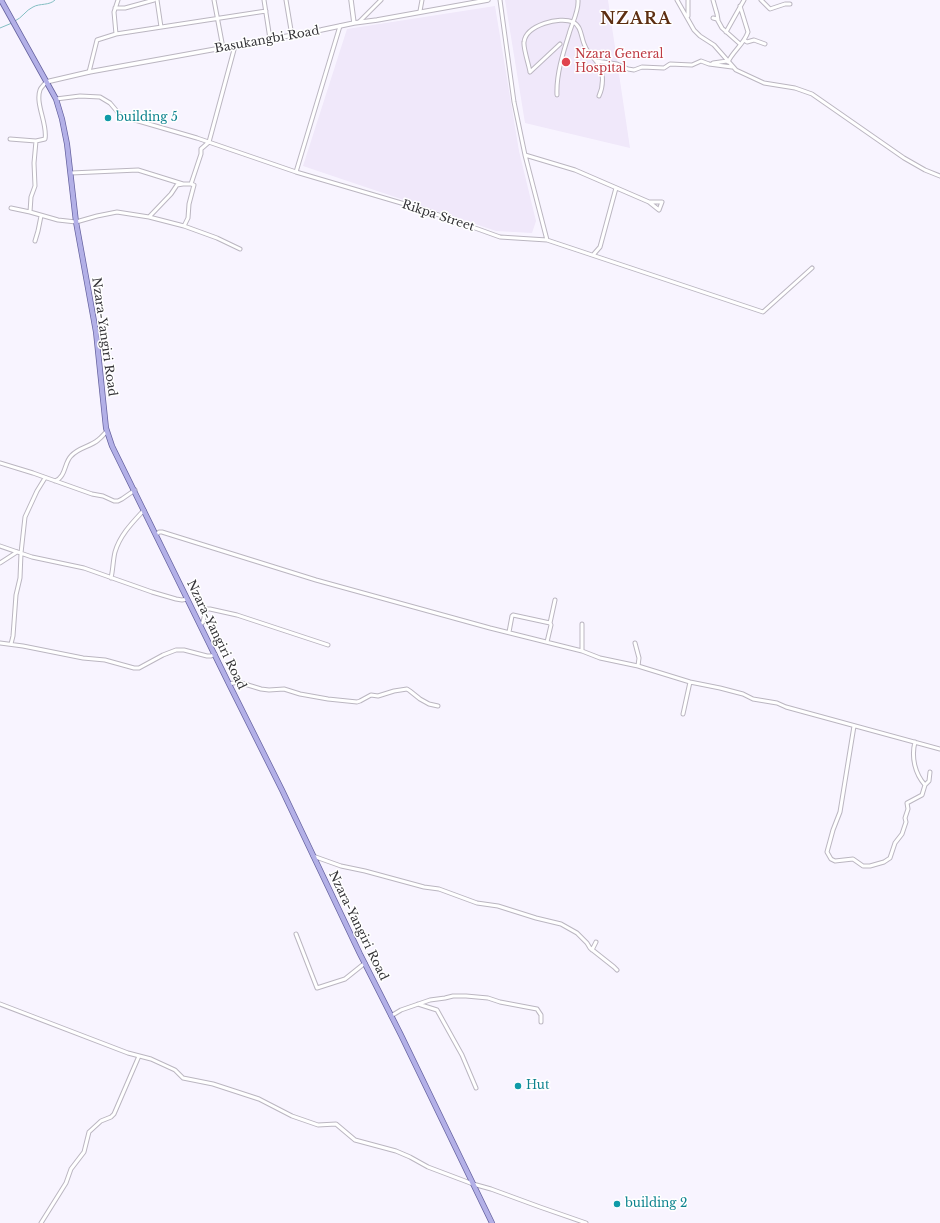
<!DOCTYPE html>
<html>
<head>
<meta charset="utf-8">
<style>
	body { margin:0 }
	canvas { display:block; background:#f8f4ff }
</style>
</head>
<body>
<canvas width="940" height="1223"></canvas>
<script>
const c = document.querySelector('canvas').getContext('2d');
c.lineJoin = 'round';
function paint(path, color) { c.fillStyle = color; c.fill(path, 'evenodd'); }
function strokePath(path, color, width, dash) { c.strokeStyle = color; c.lineWidth = width; c.lineCap = dash ? 'butt' : 'round'; c.setLineDash(dash || []); c.stroke(path); }
function drawText(font, color, halo, rows, align = 'center') {
  c.font = font + ' "Libre Baskerville",serif'; c.lineWidth = 3; c.setLineDash([]); c.textBaseline = 'middle'; c.strokeStyle = halo; c.fillStyle = color; for (const [text, x, y, turn = 0] of rows) {
    c.save(); c.translate(x, y); c.rotate((+turn || 0) * Math.PI / 180); c.textAlign = isNaN(turn) ? turn : align; if (halo) c.strokeText(text, 0, 0); c.fillText(text, 0, 0); c.restore();
  }
}
paint(new Path2D(`
	M505 0H608L630 148 525 123Z
	M495 6 519 151 536 221 532 233 496 231 303 166 347 29Z`), '#f0e8fa');
strokePath(new Path2D(`
	M15 21C22 18 26 10 33 7 40 3 49 6 55 0
	M0 28 12 23`), '#83bec2', 1);
const minor = new Path2D(`
	M157 0 161 27
	M214 0 223 48
	M264 0 270 39
	M286 0 292 36
	M500 0 514 102 525 155 547 240
	M677 0 694 30 700 36 714 45 736 70 764 83 795 88 812 94 904 158 925 170 940 176
	M688 0V16
	M713 0 717 14 718 20
	M761 0 770 9 785 4H790
	M115 8H125L154 0
	M420 11 422 0
	M713 18 717 19 722 28 740 44
	M359 22 381 0
	M726 32 744 0
	M116 34 266 11
	M744 40 747 42 754 40 765 44
	M596 61 617 64 628 69 634 70 642 67 664 68 670 64 692 65 701 61 709 64 732 67
	M728 62C733 51 744 44 748 32L740 6
	M713 63 727 61
	M89 72 97 40 116 34 114 12 118 0
	M530 72C529 65 523 48 524 42 526 25 560 16 573 22 582 26 581 39 585 46 587 52 592 56 596 61 604 70 604 85 599 96
	M530 72 560 44
	M557 95C556 75 563 53 569 34 572 23 579 11 578 0
	M56 99 80 96 100 97 110 103 121 116 197 138 296 172 425 210 500 237 547 240 763 312 812 268
	M10 139 36 141 45 139C48 125 35 104 40 90 41 87 44 85 46 82
	M525 155 575 170 649 202 659 210 662 202H649
	M296 172 340 26
	M71 173 138 170 183 184
	M11 208 30 212 58 220 76 222 97 216 117 212 149 217 171 194 177 185 183 184H191L201 154V149L209 142 235 46
	M30 212 31 197 35 186 34 163 36 141
	M149 217 184 226 217 238 240 249
	M184 226 188 218 189 204 194 185 191 184
	M35 241 38 231 41 216
	M593 255 600 247 616 188
	M0 463 33 473 92 494 103 496 114 501H118L122 499 135 490
	M55 481C66 477 64 463 71 456 79 447 90 447 98 440 102 437 104 434 107 431
	M156 535 159 532H162L316 580 490 628 582 651 600 658 638 666 690 682 720 688 743 694 753 699 777 703 786 707 940 749
	M0 546 32 557 84 568 152 592 176 599 182 600 187 599
	M0 563 17 552
	M111 578C113 570 113 560 115 552 120 535 132 523 144 510
	M200 625 203 622 206 609H210L237 615 328 645
	M509 632 512 616 513 615 550 623
	M547 642 551 625 550 623 555 600
	M0 643 23 646 83 658 105 660 134 668H139L163 655 176 650H184L207 656H211L215 654
	M635 643 639 658 638 666
	M11 644 13 636 16 595 20 578 21 553 25 517 37 491 45 478
	M582 651V624
	M229 684 238 682 261 689 269 690 284 689 300 694 328 699 357 702 360 701 371 695 378 696 394 691 407 689 410 691 420 699 429 704 438 706
	M683 714 690 682
	M854 726 840 812 833 830 827 852 831 859 835 861 853 859 863 866H870L884 862 890 858 895 843 902 834 906 822 905 818 908 809 907 803 922 795 925 785 929 781 930 772
	M915 742C911 757 915 774 925 785
	M313 856 341 866 365 871 424 887 439 889 477 903 498 906 536 918 561 924 577 933 587 943 590 948 614 967 617 970
	M296 934 317 988 345 979 365 963
	M592 950 596 942
	M0 1004 128 1053 151 1059 175 1070 183 1078 213 1084 259 1099 292 1116 318 1125 336 1124 355 1140 396 1151 410 1157 428 1167 473 1184 491 1189 540 1207 586 1223
	M418 1004 437 1010 462 1055 476 1088
	M391 1016 401 1010 430 1000 445 998 453 996H466L488 998 500 1002 537 1009 541 1015V1022
	M41 1223 66 1183 71 1169 84 1152 89 1132 101 1121 111 1117 114 1114 139 1056`);
const tertiary = new Path2D(`
	M351 0 354 23
	M46 82 89 72 321 30 354 23 377 20 488 0`);
const primary = new Path2D(`
	M1 0 56 99 62 119 67 144 76 222 96 332 106 428 112 446 229 684 282 790 360 954 401 1035 492 1223`);
strokePath(minor, '#bbb6c1', 5);
strokePath(tertiary, '#bbb6c1', 5.5);
strokePath(primary, '#66629f', 6);
strokePath(minor, '#fff', 3);
strokePath(tertiary, '#fff', 3.5);
strokePath(primary, '#b3b0e7', 4.5);
for (const [x, y, r, color] of [
	[566,62,5,"#e0444e"],
	[108,118,4,"#0f9aa8"],
	[518,1086,4,"#0f9aa8"],
	[617,1204,4,"#0f9aa8"]
]) { const dot = new Path2D(); dot.arc(x, y, r, 0, 2 * Math.PI); c.fillStyle = color; c.fill(dot); strokePath(dot, '#fff', 1.5); }
drawText('12px', '#353438', '#fff', [
	["Basukangbi Road",267,40,-10],
	["Rikpa Street",438,216,18],
	["Nzara-Yangiri Road",104,337,82],
	["Nzara-Yangiri Road",216,635,64],
	["Nzara-Yangiri Road",358,926,64]
]);
drawText('12px', '#be3a42', '#fff', [
	["Nzara General",575,55],
	["Hospital",575,69]
], 'left');
drawText('12px', '#0d838f', '#fff', [
	["building 5",116,118],
	["Hut",526,1086],
	["building 2",625,1204]
], 'left');
c.letterSpacing = '1px';
drawText('bold 16px', '#5d2e11', '#fff', [
	["NZARA",636,19]
]);
c.letterSpacing = '0px';
</script>
</body>
</html>
